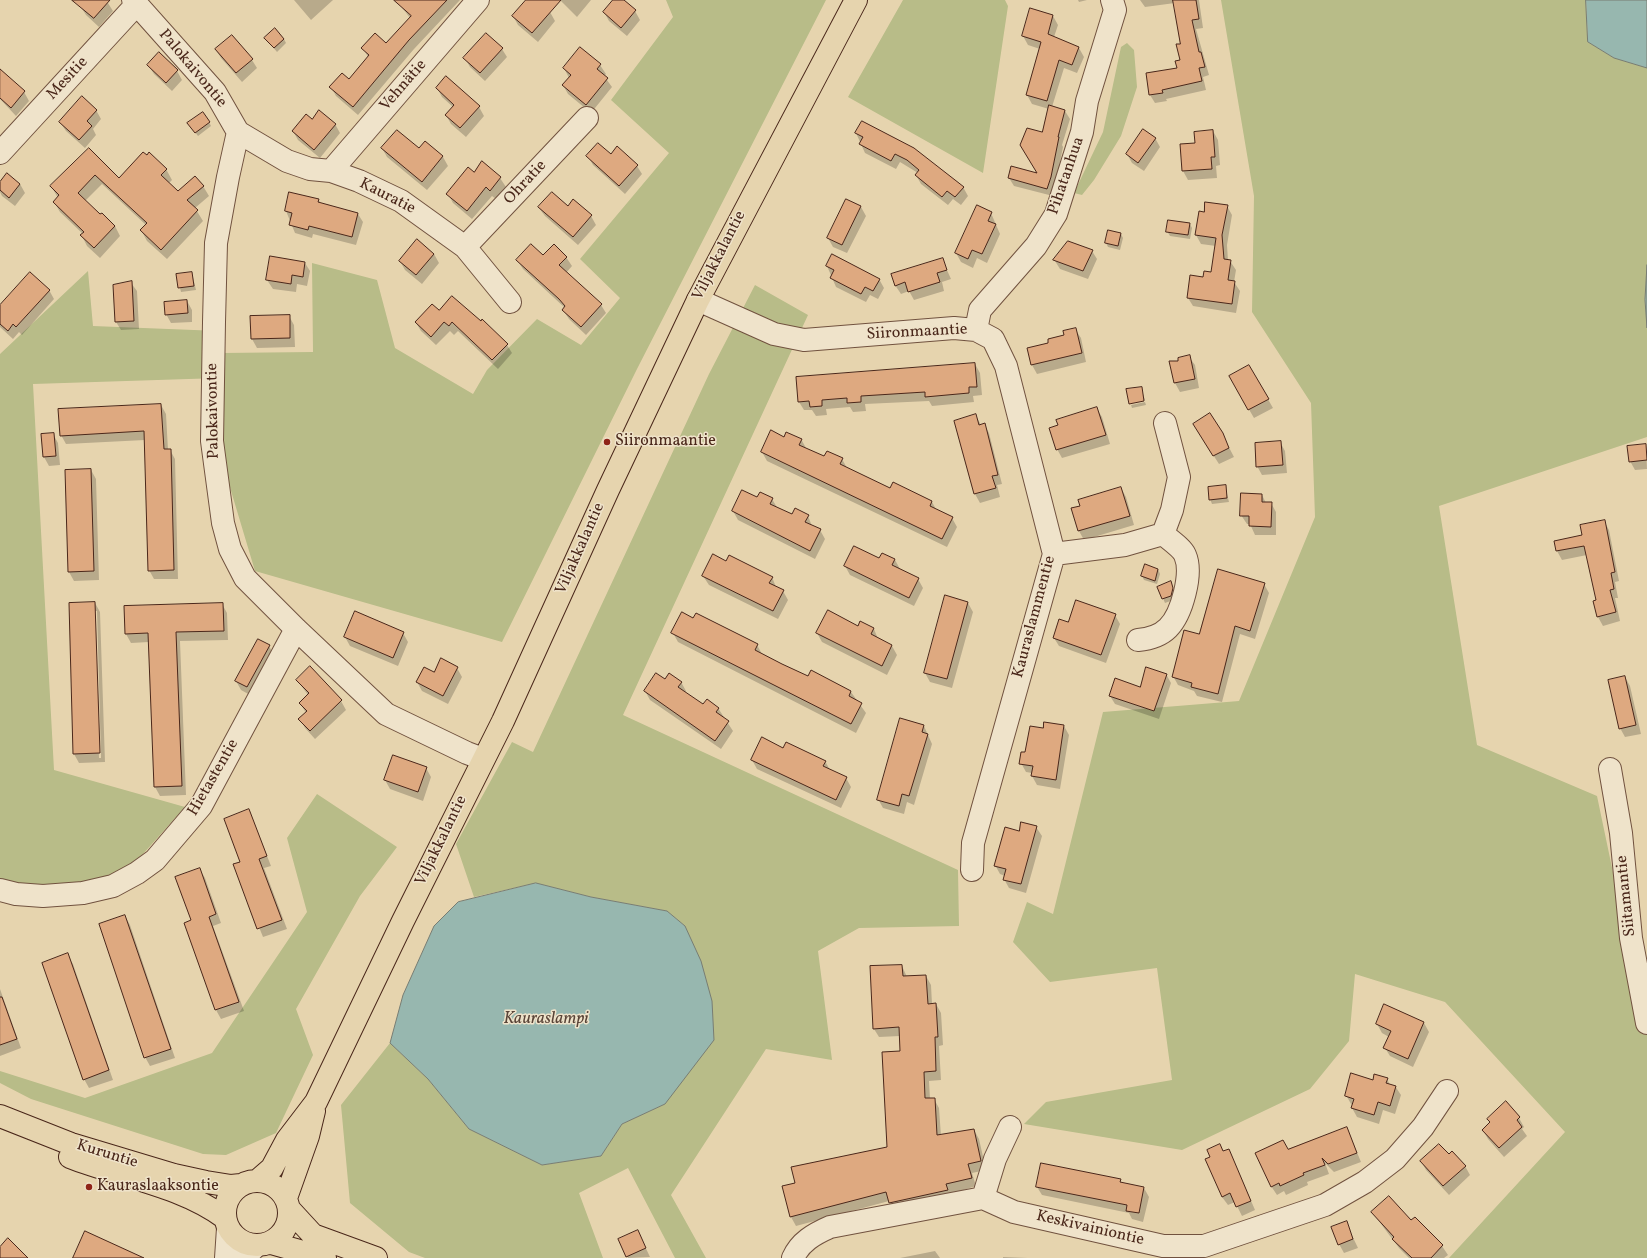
<!DOCTYPE html>
<html>
<head>
<meta charset="utf-8">
<style>
	body { margin:0 }
	canvas { display:block; background:#e6d4ae }
</style>
</head>
<body>
<canvas width="1647" height="1258"></canvas>
<script>
const c = document.querySelector('canvas').getContext('2d');
c.lineJoin = 'round';
function paint(path, color) { c.fillStyle = color; c.fill(path, 'evenodd'); }
function strokePath(path, color, width, dash) { c.strokeStyle = color; c.lineWidth = width; c.lineCap = dash ? 'butt' : 'round'; c.setLineDash(dash || []); c.stroke(path); }
function drawText(font, color, halo, rows, align = 'center') {
  c.font = font + ' Vollkorn,serif'; c.lineWidth = 3; c.setLineDash([]); c.textBaseline = 'middle'; c.strokeStyle = halo; c.fillStyle = color; for (const [text, x, y, turn = 0] of rows) {
    c.save(); c.translate(x, y); c.rotate((+turn || 0) * Math.PI / 180); c.textAlign = isNaN(turn) ? turn : align; if (halo) c.strokeText(text, 0, 0); c.fillText(text, 0, 0); c.restore();
  }
}
paint(new Path2D(`
	M666 0H826L637 369 502 642 255 571 220 454V378L33 384 54 770 185 807 143 854 111 880 55 887 0 882V354L88 271 93 326 219 331 221 353 313 352 312 263 377 280 395 348 473 394 487 370 537 319 581 345 620 298 580 259 669 153 611 100 673 17Z
	M903 0H1005L1008 6 983 173 848 97Z
	M1221 0H1586L1588 42 1614 58 1647 68V265L1645 300 1647 328V437L1439 506 1477 745 1597 796 1647 1035V1258H1449L1565 1132 1445 1002 1355 974 1349 1041 1310 1089 1182 1150 1024 1124 1046 1102 1172 1080 1157 968 1050 982 1013 942 1027 902 1053 914 1103 712 1239 701 1315 517 1311 403 1252 312 1254 196Z
	M1127 43 1134 50 1137 87 1121 136 1094 180 1082 195 1074 193 1103 132 1121 47Z
	M755 285 808 315 623 715 958 870 959 926 859 928 818 951 832 1060 766 1049 671 1195 706 1258H675L628 1168 579 1193 603 1258H425L409 1252 350 1203 341 1105 390 1043 428 1079 469 1129 542 1165 601 1156 622 1124 665 1104 685 926 667 911 591 897 536 883 474 897 456 844 512 742 533 752 709 374Z
	M317 794 397 847 360 896 296 1009 313 1055 276 1133 226 1155 203 1154 31 1099 0 1083V1071L85 1098 212 1053 307 912 287 838Z`), '#b8bc88');
const water = new Path2D(`
	M1586 0H1647V68L1614 58 1588 42Z
	M1647 265V328L1645 300Z
	M536 883 591 897 667 911 685 926 701 961 712 1001 714 1040 665 1104 622 1124 601 1156 542 1165 469 1129 428 1079 390 1043 403 995 434 926 458 902Z`);
paint(water, '#97b7af');
strokePath(water, '#787d73', 1);
paint(new Path2D(`
	M87 0H106L113 11 99 27 86 15 81 7Z
	M294 0H333L311 20Z
	M404 0H460L414 49 358 115 336 96 331 87 349 80 368 57 363 48 386 44 410 18 400 5Z
	M527 0H536L550 12 555 21 538 42 518 25 513 16Z
	M560 0H591L577 17Z
	M614 0H623L635 11 640 20 627 36 609 21 604 12Z
	M1078 0H1087L1079 2Z
	M1140 0H1199L1203 28 1196 29 1209 75 1203 77 1206 90 1166 99 1167 101 1155 103 1150 95 1178 69 1181 61V44L1175 3 1145 7Z
	M1031 9 1053 16 1058 25 1054 37 1079 48 1084 57 1077 73 1064 68 1052 107 1065 111 1070 119 1062 145 1063 147 1053 196 1014 186 1009 178 1039 174 1042 133 1049 109 1032 104 1027 95 1040 49 1028 45 1023 36Z
	M265 38 284 39 286 43 277 52Z
	M502 49 507 57 485 81 470 67 465 58Z
	M580 49 600 65 606 74 604 76 612 87 591 113 568 94 563 85 569 78 564 68Z
	M216 50 252 60 257 68 242 82 221 58Z
	M159 54 177 71 182 80 172 91 154 74 148 65Z
	M5 75 24 92 29 101 16 116 0 99V80Z
	M446 77 479 107 484 116 466 137 451 124 446 115 453 107 442 97 437 88Z
	M96 110 101 119 93 129 96 135 85 148 66 131 60 122Z
	M312 120 335 124 340 133 320 158 298 140 293 131Z
	M209 122 211 126 198 136 191 127Z
	M1213 131 1218 140 1220 165 1216 166 1217 178 1188 180 1183 171 1181 145 1196 144Z
	M856 133 963 187 968 196 961 205 953 199 948 205 921 184 916 175 918 173 900 162 896 169 865 153Z
	M1155 138 1160 147 1144 171 1132 163 1127 154Z
	M425 142 443 157 448 166 427 190 387 157 382 148 419 150Z
	M89 149 120 179 166 169 172 180 168 184 178 192 203 186 209 196 195 208 203 221 167 259 147 241 141 230 146 225 102 184 85 201 115 226 120 236 100 258 87 246 82 236 83 234 60 212 54 202 58 198 51 186Z
	M611 155 637 166 642 174 625 194 593 165 588 156Z
	M500 178 506 187 496 199 492 196 472 219 453 203 448 194Z
	M0 184H20L25 193 15 206 2 196 0 192Z
	M318 199 321 204 358 214 363 222 356 245 313 234 312 238 295 233 286 211Z
	M847 200 861 207 866 216 847 253 833 247 828 238Z
	M1227 206 1232 215 1227 245 1228 261H1230L1236 270 1234 282 1240 291 1236 313 1193 306 1188 298 1204 278 1212 273 1216 246 1201 244 1196 235 1205 213Z
	M568 207 591 216 596 225 578 245 545 216 539 208Z
	M991 213 1000 234 987 263 977 258 973 268 961 262 956 253Z
	M1190 224 1192 228 1190 239 1170 236 1167 231Z
	M1109 231 1121 234 1123 238 1120 250 1108 247 1106 243Z
	M417 241 434 254 439 263 422 284 405 270 400 261Z
	M1092 251 1097 259 1088 279 1060 269 1055 261Z
	M543 256 566 257 572 266 566 273 601 305 606 313 586 335 569 319 563 310 565 308 523 269 517 260Z
	M942 259 951 279 942 282 944 291 914 300 909 291 901 294 895 285Z
	M305 263 310 271 307 286 297 284 296 292 273 289 267 280Z
	M827 266 879 279 884 288 878 299 870 295 866 302 836 287Z
	M192 273 196 290 181 292 177 275Z
	M131 283 137 291 139 329 121 330 116 322Z
	M49 290 54 299 22 335 19 332 13 339 0 327V306Z
	M187 301 192 310V322L171 323 166 314Z
	M439 312 507 345 512 353 498 369 458 331 454 335 450 331 436 345 421 331 416 323Z
	M289 316 294 325 295 347 257 348 252 339Z
	M1075 329 1081 338 1086 362 1037 374 1032 365 1028 348 1050 343Z
	M1189 357 1195 365 1199 388 1180 392 1175 383 1171 362H1178Z
	M975 364 980 373 982 395 973 396 974 402 932 406 929 401 865 404 866 411 853 412 850 407 826 409 827 415 816 416 812 410H804L799 402Z
	M1249 366 1273 408 1254 418 1230 377Z
	M1141 388 1145 400 1130 403Z
	M1145 402 1146 405 1132 408 1131 405Z
	M161 405 166 414 168 450H170L175 459 178 579H154L149 570 145 440 66 444 61 435Z
	M1097 409 1102 417 1110 444 1062 458 1057 449Z
	M976 416 981 425 984 424 989 433 1002 484 997 485 1000 497 980 503 975 494 955 421Z
	M771 432 784 438 801 439 806 448 825 458 842 459 847 468 891 489 932 502 937 511 952 518 957 527 947 547 767 461 762 452Z
	M1199 433 1222 434 1234 457 1219 464Z
	M53 434 58 443 60 465 49 466 44 457Z
	M1280 442 1285 451 1287 473 1262 475 1257 466Z
	M1646 445 1647 469 1635 470 1630 461Z
	M91 470 96 479 99 580 74 581 69 572Z
	M1225 486 1229 502 1212 504 1210 499Z
	M1121 488 1126 497 1134 525 1084 540 1079 531 1072 509Z
	M742 491 757 499H772L778 509 792 516H808L812 526 820 530 825 539 815 559 738 520 733 511Z
	M1262 495 1266 503H1271L1276 512V535H1255L1250 524H1247L1241 515Z
	M1604 521 1609 530 1619 581 1615 582 1618 598H1615L1620 621 1603 626 1598 617 1594 602 1597 601 1587 555 1562 560 1557 551 1555 542 1584 535Z
	M880 560H895L900 569 918 579 923 588 914 606 850 575 845 566Z
	M727 562 772 577 776 587 783 591 788 600 778 619 709 585 703 576Z
	M1145 565 1158 569 1160 574 1157 584 1144 580 1142 576Z
	M1170 583 1175 592 1173 600 1165 603 1158 587Z
	M1264 584 1269 593 1255 639 1240 634 1222 702 1197 696 1194 691 1178 685 1173 676 1200 636Z
	M95 603 100 612 105 762 79 763 74 754ZM95 611H97L101 758H99Z
	M968 603 973 612 952 688 930 682 925 673Z
	M222 604 227 613 228 640 180 641 186 795 160 796 155 787 149 642 131 643 126 634Z
	M1115 615 1120 624 1106 663 1059 646 1054 638 1068 623Z
	M693 619 757 645 762 654 808 677 811 672 851 692 866 713 856 733 678 642 673 633Z
	M861 622 874 629 878 639 892 646 897 655 887 675 822 642 817 633 858 627Z
	M403 633 408 642 398 666 350 646 345 637Z
	M258 640 269 646 274 655 252 696 241 690 236 681Z
	M310 668 341 701 346 710 315 739 305 728 300 719 306 713 300 703 308 695 297 680Z
	M457 668 462 677 448 704 422 691 417 682 434 673Z
	M1166 674 1171 683 1159 719 1115 704 1110 696 1140 688Z
	M1625 677 1630 686 1641 734 1625 737 1620 728Z
	M665 681 681 682 686 691 685 693 703 705 718 708 733 731 721 749 650 700 645 691Z
	M924 726 932 744 914 805 907 802 904 814 883 808 878 799Z
	M1064 726 1069 735 1060 789 1037 785 1032 776V773L1026 772 1021 763 1044 729Z
	M784 749 825 761 830 770 846 778 851 787 841 808 757 769 752 760Z
	M426 768 431 777 423 801 390 789 385 780Z
	M249 810 271 866 264 868 287 929 263 937 234 865 241 862Z
	M1036 827 1042 836 1026 893 1009 888 1004 879 1005 876 1000 874 995 865 1019 832Z
	M200 870 205 878 221 923 213 926 244 1011 221 1019 216 1010 186 923 192 921Z
	M125 916 130 925 175 1058 150 1066 145 1057Z
	M67 955 73 964 113 1080 89 1088 84 1079Z
	M902 966 907 977 926 976 931 985 932 1004H936L941 1013 943 1045 939 1046 941 1080 929 1081 930 1099H934L939 1108 941 1136 974 1130 979 1139 986 1170 972 1173 976 1186 895 1212 889 1201 796 1226 791 1217 783 1187 889 1148 901 1052 900 1036 879 1037 874 1029Z
	M0 989 21 1048 0 1056Z
	M1385 1006 1424 1023 1429 1032 1413 1067 1390 1056 1385 1048 1389 1037 1382 1033 1377 1024Z
	M1387 1079 1390 1085 1395 1086 1401 1095 1395 1114 1383 1110 1379 1124 1357 1117 1352 1108 1353 1105 1351 1104 1346 1095 1374 1081Z
	M1506 1103 1519 1118 1524 1127 1522 1129 1527 1136 1504 1157 1488 1139 1483 1130 1491 1123 1488 1119Z
	M1347 1128 1361 1162 1334 1172 1325 1163 1329 1174 1307 1182 1308 1185 1286 1195 1284 1191 1277 1195 1271 1186 1288 1150Z
	M1220 1146 1224 1152 1228 1150 1233 1159 1255 1210 1242 1216 1235 1202 1228 1205 1222 1197 1211 1157Z
	M1449 1156 1465 1166 1470 1175 1449 1195 1426 1170 1421 1161Z
	M1120 1180 1122 1183 1144 1188 1149 1197 1143 1222 1132 1219 1129 1213 1042 1195 1037 1187Z
	M1372 1212 1411 1221 1415 1218 1442 1246 1448 1255 1444 1258H1409L1399 1248Z
	M1346 1223 1358 1248 1344 1253 1339 1244Z
	M619 1240H642L650 1257 628 1258Z
	M935 1251 940 1258H900Z
	M1003 1257 1028 1258H1030H1003Z`), '#0003');
const building = new Path2D(`
	M72 0H110L94 18Z
	M394 0H447L409 40 353 107 329 87 342 73 349 79 369 55 361 48 375 33 386 43 411 16Z
	M526 0H561L532 33 512 16Z
	M613 0H624L636 10 621 28 603 12Z
	M1173 0H1196L1199 19 1192 20 1199 52H1201L1205 67 1199 68 1202 81 1162 90 1163 93 1149 95 1146 73 1177 68 1175 61 1180 60 1176 44H1180Z
	M1030 8 1053 15 1048 34 1079 47 1072 65 1059 60 1047 101 1026 95 1041 42 1022 36Z
	M275 28 284 39 274 48 264 38Z
	M486 33 503 48 480 73 463 58Z
	M232 35 253 59 236 73 215 49Z
	M580 47 601 64 597 69 608 78 586 105 562 85 571 75 563 68Z
	M159 52 178 70 166 83 147 65Z
	M0 69 25 91 11 108 0 98Z
	M446 76 480 106 460 128 445 115 454 105 436 88Z
	M82 96 97 110 87 121 92 126 79 140 59 122Z
	M1049 105 1065 110 1058 137H1059L1051 177 1047 189 1008 178 1011 166 1037 173 1020 145 1027 128 1042 132Z
	M319 110 336 124 314 150 292 131 306 114 312 119Z
	M203 112 210 122 195 133 187 123Z
	M862 121 914 148 964 187 955 197 947 191 942 197 915 175 919 170 907 160 895 154 891 161 859 144 863 137 855 133Z
	M1143 129 1156 138 1138 163 1126 154Z
	M397 130 419 148 425 141 443 156 422 182 381 148Z
	M1213 130 1215 157H1211L1212 169 1182 171 1180 144 1195 143 1194 132Z
	M598 143 611 154 617 146 638 165 619 186 586 156Z
	M89 148 119 178 143 152 147 155 149 152 167 169 161 175 178 191 195 176 204 186 187 200 198 210 161 250 140 230 147 223 95 175 78 193 100 214 102 213 115 226 94 248 80 235 84 232 53 202 59 195 50 186Z
	M482 161 501 177 490 191 486 187 467 211 446 194 468 167 474 172Z
	M7 173 20 184 9 198 0 190V182Z
	M289 192 319 199 318 202 358 213 352 237 309 226 308 230 289 225 292 213 285 211Z
	M552 192 568 206 573 199 592 215 573 237 538 207Z
	M846 199 861 206 842 245 827 238Z
	M1205 202 1228 205 1222 235 1224 259 1231 260 1228 280 1235 281 1232 304 1187 298 1190 275 1203 277 1204 271 1211 272 1216 238 1195 235 1199 211 1204 212Z
	M977 205 992 212 988 221 996 224 982 254 972 250 968 259 955 253Z
	M1168 220 1190 223 1188 235 1166 232Z
	M1108 230 1121 233 1118 246 1105 243Z
	M417 239 434 254 416 275 399 261Z
	M1068 241 1093 250 1083 271 1053 260Z
	M531 244 543 255 554 244 567 257 559 265 602 304 581 327 562 310 565 306 559 299 516 260Z
	M832 254 880 279 873 291 865 287 861 294 830 278 834 270 826 266Z
	M270 256 305 262 303 277 292 275 291 284 266 280Z
	M943 258 947 270 937 273 940 282 908 292 905 282 895 286 891 274Z
	M30 272 50 290 16 327 13 324 8 331 0 324V305Z
	M192 272 194 286 178 288 176 274Z
	M132 281 134 321 115 322 113 285Z
	M452 296 481 321 482 319 508 344 492 360 452 322 449 326 444 322 431 337 415 322 432 304 439 310Z
	M187 300 188 313 165 315 164 302Z
	M290 315V338L251 339 250 316Z
	M1076 328 1082 353 1031 365 1027 348 1048 343V339L1064 335 1063 331Z
	M1190 355 1195 379 1174 383 1169 361H1178V358Z
	M975 363 977 387H969V393L925 397V392L861 396V402L847 403V398L822 400V406L810 407 809 401 798 402 796 377Z
	M1249 365 1269 399 1248 410 1229 376Z
	M1142 387 1144 401 1129 404 1126 389Z
	M161 404 164 449H171L174 570 148 571 144 431 60 436 58 409Z
	M1097 407 1106 435 1056 450 1049 428 1058 425 1056 420Z
	M1210 413 1223 433 1229 448 1213 456 1193 424Z
	M976 414 979 425 985 423 998 475 992 476 996 488 974 494 954 421Z
	M771 430 784 437 786 432 802 439 799 445 824 456 827 451 843 458 840 464 890 488 893 482 932 501 930 506 953 517 942 539 761 452Z
	M54 433 56 456 43 457 41 434Z
	M1281 441 1283 465 1256 467 1255 443Z
	M1646 444 1647 460 1629 462 1627 446Z
	M91 469 94 571 68 572 65 470Z
	M1226 485 1227 498 1209 500 1208 487Z
	M1121 487 1130 516 1078 531 1071 508 1080 506 1078 500Z
	M742 490 757 497 760 492 773 498 770 504 792 514 795 508 809 515 805 522 821 529 810 551 732 511Z
	M1241 493 1262 494V502H1272L1271 527 1249 526V516H1240Z
	M1605 520 1615 572 1611 573 1614 589 1610 590 1616 612 1597 617 1593 601 1596 600 1584 546 1556 551 1554 541 1582 535 1580 525Z
	M854 546 879 558 882 553 895 559 892 565 919 578 909 598 844 566Z
	M713 554 726 561 729 555 773 577 769 583 784 590 773 611 702 576Z
	M1145 564 1158 569 1155 581 1141 576Z
	M1218 569 1265 583 1250 631 1235 626 1218 694 1191 687 1192 683 1172 677 1184 630 1199 634Z
	M1171 581 1173 588 1171 596 1162 599 1157 587Z
	M945 595 968 602 947 679 924 673Z
	M1076 600 1116 614 1101 655 1053 638 1059 619 1068 622Z
	M95 602 100 753 73 754 69 603Z
	M223 603 224 631 176 632 182 786 154 787 148 633 125 634 124 606Z
	M828 610 858 626 860 621 874 628 871 634 892 645 882 666 816 633Z
	M355 611 404 632 393 658 344 637Z
	M682 612 693 618 696 613 758 644 755 650 782 664 808 676 811 670 851 691 849 696 862 703 851 724 671 633Z
	M258 639 270 645 247 687 235 681Z
	M441 658 458 667 443 696 416 682 424 667 434 672Z
	M310 666 342 700 310 731 298 719 307 711 299 703 309 693 296 680Z
	M1146 667 1167 674 1154 711 1109 696 1115 678 1140 687Z
	M656 673 665 679 669 673 682 682 678 687 703 704 707 699 719 708 716 712 729 721 715 741 644 691Z
	M1625 676 1636 725 1619 729 1608 680Z
	M900 718 924 725 922 732 928 734 909 796 902 794 899 806 877 800Z
	M1044 722 1064 725 1056 780 1031 776 1033 766 1019 764 1021 752H1025L1030 726 1043 728Z
	M762 737 783 748 786 742 826 761 823 766 847 777 836 800 751 760Z
	M393 755 427 767 418 792 384 780Z
	M249 809 267 856 259 859 282 920 257 929 233 864 240 862 224 819Z
	M1021 822 1037 826 1021 884 1003 880 1006 869 994 866 1005 827 1019 831Z
	M200 868 216 914 209 917 239 1002 215 1010 184 923 191 920 175 877Z
	M125 915 171 1049 144 1058 99 924Z
	M68 953 109 1070 83 1080 42 963Z
	M902 965 903 976 926 975 928 1004 936 1003 938 1037H935L936 1071 924 1072 925 1098H935L937 1135 974 1129 981 1161 968 1164 972 1178 946 1184 948 1190 889 1203 886 1192 790 1217 782 1186 795 1183 791 1167 887 1147 882 1052 900 1051 899 1027 873 1029 870 966Z
	M0 997H2L17 1039 0 1045Z
	M1384 1004 1424 1022 1408 1059 1383 1048 1391 1031 1376 1024Z
	M1351 1073 1373 1080 1374 1074 1388 1078 1386 1083 1396 1086 1390 1106 1378 1102 1374 1115 1351 1108 1354 1099 1345 1096Z
	M1506 1101 1520 1117 1517 1120 1522 1127 1499 1148 1482 1130 1490 1122 1487 1119Z
	M1347 1127 1357 1153 1328 1164 1322 1158 1325 1165 1303 1173 1304 1175 1280 1186 1279 1183 1271 1187 1255 1153 1283 1140 1288 1149Z
	M1220 1144 1223 1151 1229 1149 1251 1201 1236 1207 1230 1193 1222 1197 1205 1159 1210 1157 1207 1150Z
	M1439 1144 1449 1154 1452 1151 1466 1166 1443 1186 1420 1161Z
	M1041 1163 1121 1179 1120 1182 1144 1187 1139 1213 1126 1211 1127 1205 1036 1187Z
	M1389 1196 1411 1220 1415 1217 1443 1245 1431 1258H1412L1392 1239 1394 1237 1371 1212Z
	M1347 1221 1353 1239 1338 1245 1331 1227Z
	M638 1230 646 1248 626 1257 618 1239Z
	M85 1231 144 1258H73Z
	M8 1238 28 1258H0V1247Z`);
paint(building, '#dea980');
strokePath(building, '#4a271a', 1);
const minor = new Path2D(`
	M133 0 215 92 238 132 228 177 216 243 214 322 212 441 223 523 230 549 245 578 296 629 386 714 467 753 483 759
	M238 132 287 161 310 169 331 171 359 181 401 201 465 247 510 302
	M0 153 136 5
	M331 171 478 0
	M465 247 587 118
	M698 300 774 334 804 340 954 328 976 330 993 339 1006 366 1054 554 973 843 972 870
	M976 330 980 310 1036 246 1056 214 1082 132 1087 101 1115 10 1112 0
	M1054 554 1125 545 1163 534 1172 510 1179 477 1165 423
	M1138 640C1149 639 1160 636 1168 628 1182 614 1193 573 1185 555 1182 548 1170 540 1163 534
	M1610 769 1621 833 1631 938 1647 1023
	M0 890 16 894 43 896 83 893 113 886 137 873 155 860 201 806 296 629
	M983 1198 995 1159 1010 1127
	M226 1258 228 1228
	M244 1258 256 1246
	M793 1258C800 1242 814 1234 830 1227L983 1198 1014 1212 1163 1246H1204L1325 1205 1365 1182 1395 1159 1423 1127 1447 1091`);
const major = new Path2D(`
	M0 1116 71 1144 174 1175 206 1182 231 1186 241 1185
	M70 1157C121 1177 180 1185 225 1218
	M225 1213a32 32 0 1 1 64 0a32 32 0 1 1-64 0Z
	M257 1181 272 1168 287 1140 316 1102 403 921 503 721 608 490 698 300 856 0
	M286 1198 308 1136 314 1111
	M290 1210 313 1235 376 1258
	M271 1243 325 1258`);
strokePath(minor, '#71523f', 24);
strokePath(major, '#4a271a', 24);
strokePath(minor, '#efe3ca', 22);
strokePath(major, '#e6d4ae', 22);
for (const [x, y, r, color] of [
	[607,442,4,"#8f2418"],
	[89,1187,4,"#8f2418"]
]) { const dot = new Path2D(); dot.arc(x, y, r, 0, 2 * Math.PI); c.fillStyle = color; c.fill(dot); strokePath(dot, '#efe3ca', 1.5); }
drawText('16px', '#4a271a', '#efe3ca', [
	["Palokaivontie",192,69,50],
	["Mesitie",68,79,-47],
	["Vehnätie",404,86,-49],
	["Pihatanhua",1067,176,-71],
	["Ohratie",526,183,-47],
	["Kauratie",387,197,27],
	["Viljakkalantie",720,256,-63],
	["Siironmaantie",917,333,-3],
	["Palokaivontie",214,411,-91],
	["Viljakkalantie",581,549,-66],
	["Kauraslammentie",1035,617,-75],
	["Hietastentie",214,778,-60],
	["Viljakkalantie",442,841,-64],
	["Siitamantie",1627,896,-96],
	["Kuruntie",107,1155,17],
	["Keskivainiontie",1090,1229,13]
]);
drawText('16px', '#4a271a', '#efe3ca', [
	["Siironmaantie",615,442],
	["Kauraslaaksontie",97,1187]
], 'left');
drawText('italic 17px', '#594438', '#efe3ca', [
	["Kauraslampi",546,1020]
]);
</script>
</body>
</html>
